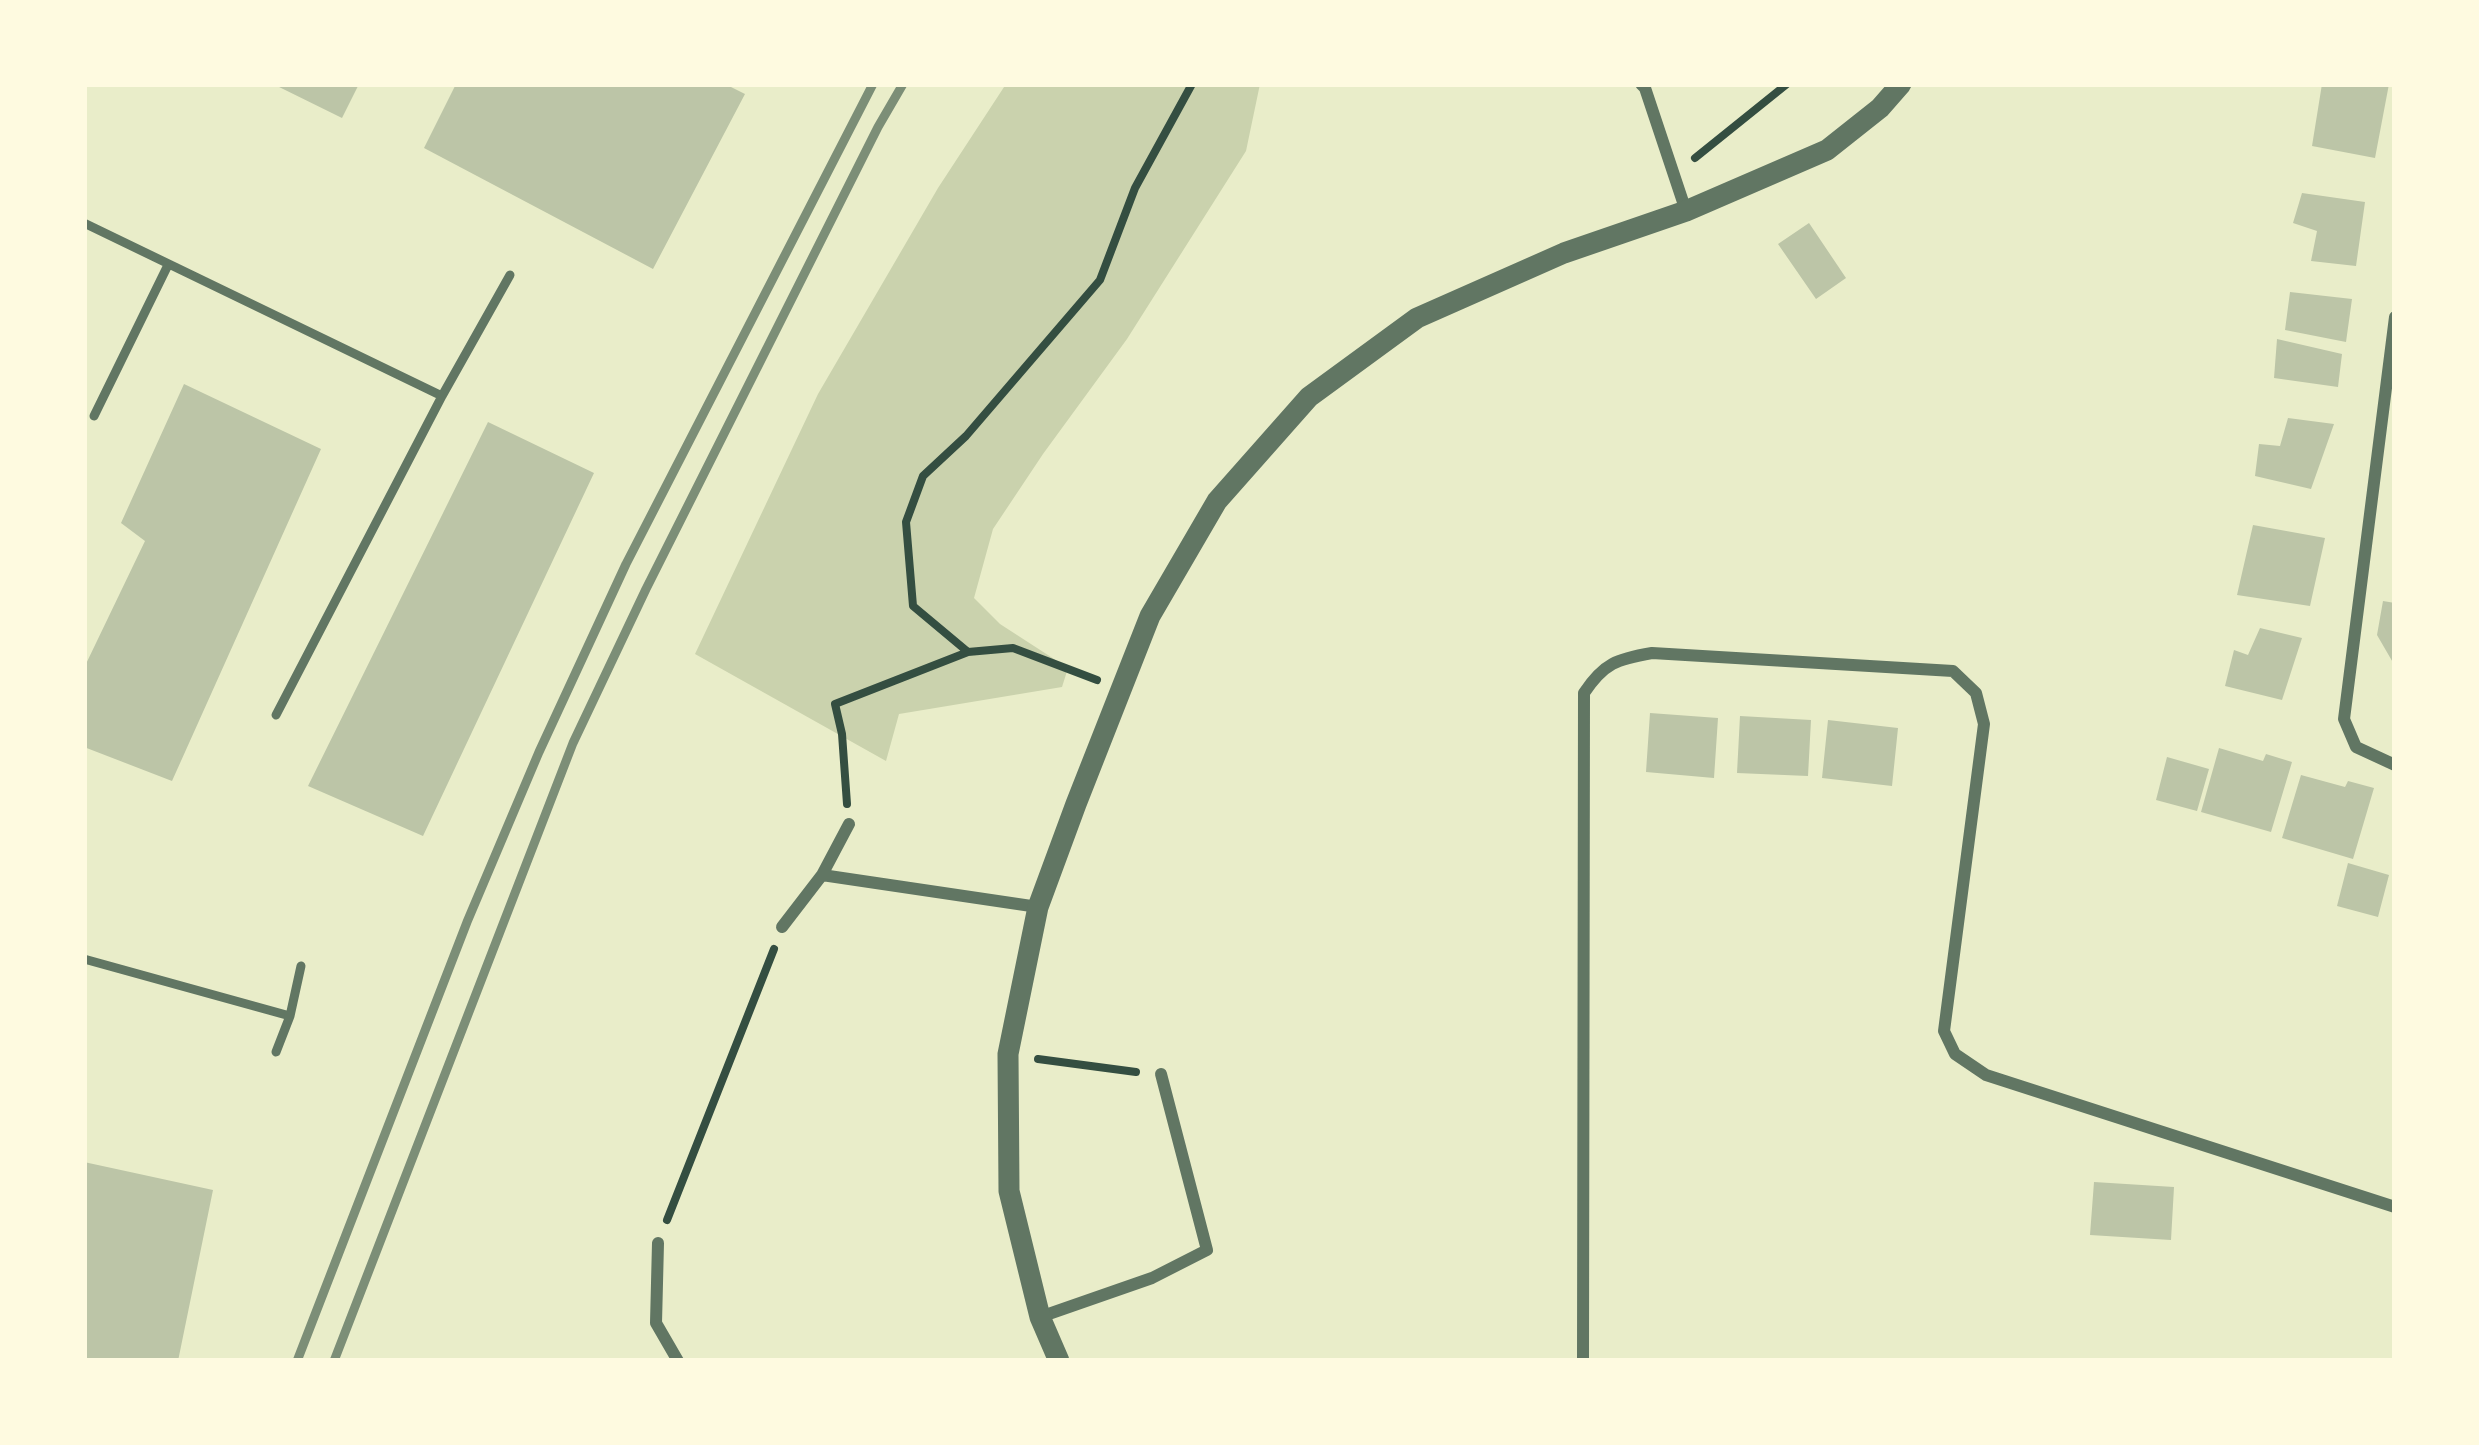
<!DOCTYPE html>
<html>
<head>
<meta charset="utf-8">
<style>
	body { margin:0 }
	#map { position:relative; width:2479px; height:1445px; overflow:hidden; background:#e9edc9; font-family:Figtree,sans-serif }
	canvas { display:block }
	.frame { position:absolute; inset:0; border:87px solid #fefae0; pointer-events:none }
</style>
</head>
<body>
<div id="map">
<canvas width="2479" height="1445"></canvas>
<div class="frame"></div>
</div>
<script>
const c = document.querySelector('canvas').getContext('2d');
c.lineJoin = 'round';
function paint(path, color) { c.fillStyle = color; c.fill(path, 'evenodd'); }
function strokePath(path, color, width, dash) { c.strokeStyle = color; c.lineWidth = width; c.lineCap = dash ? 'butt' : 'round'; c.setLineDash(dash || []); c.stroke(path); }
paint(new Path2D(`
	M1006 84H1260L1246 151 1127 339 1043 454 993 529 974 598 1000 624 1068 668 1062 687 899 714 886 761 695 654 818 394 938 188Z`), '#cad2ad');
paint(new Path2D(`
	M273 84H359L342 118Z
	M456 84H725L745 94 653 269 424 148Z
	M2322 84H2389L2375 158 2312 146Z
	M2302 193 2365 202 2356 266 2311 261 2317 231 2293 223Z
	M1809 223 1846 278 1816 299 1778 244Z
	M2290 292 2352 299 2346 342 2285 330Z
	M2277 339 2342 354 2338 387 2274 378Z
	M184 384 321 449 172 781 84 747V668L145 541 121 523Z
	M2288 418 2334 424 2311 489 2255 476 2259 444 2280 446Z
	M488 422 594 473 423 836 308 786Z
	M2253 525 2325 538 2310 606 2237 595Z
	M2383 601 2395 603V666L2377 635Z
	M2260 628 2302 638 2282 700 2225 686 2234 650 2248 655Z
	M1650 713 1718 718 1714 778 1646 772Z
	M1740 716 1811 720 1808 776 1737 773Z
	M1828 720 1898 728 1892 786 1822 778Z
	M2219 748 2263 761 2266 754 2292 762 2271 832 2201 812Z
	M2167 757 2209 769 2197 811 2156 800Z
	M2301 775 2345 787 2348 781 2374 788 2353 859 2282 838Z
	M2348 863 2389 875 2378 917 2337 906Z
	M84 1162 213 1190 178 1361H84Z
	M2094 1182 2174 1187 2171 1240 2090 1235Z`), '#bcc5a7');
strokePath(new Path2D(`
	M1695 158 1787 84
	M1097 680 1013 648 968 652 913 606 906 522 923 476 966 436 1100 280 1135 188 1192 84
	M847 804 842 734 835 704 968 652
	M1038 1059 1136 1072
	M667 1220 774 949`), '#344e41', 8);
strokePath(new Path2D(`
	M84 223 442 396
	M94 416 168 265
	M276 715 442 396 510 275
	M84 959 290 1016
	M276 1052 290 1016 301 966`), '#617663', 9);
strokePath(new Path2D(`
	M1641 84 1645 88 1686 211
	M2395 317 2344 719 2356 747 2395 765
	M822 875 849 824
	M782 927 822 875 1038 907
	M658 1243 656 1323 678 1361
	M1040 1317 1152 1278 1207 1250 1161 1074
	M1583 1361 1584 693C1604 663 1617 659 1652 653L1953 671 1976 693 1984 724 1944 1031 1955 1054 1986 1075 2395 1207`), '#617663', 12);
strokePath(new Path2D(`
	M1059 1361 1040 1317 1009 1191 1008 1054 1038 907 1076 804 1150 616 1217 501 1309 397 1417 318 1564 253 1686 211 1827 150 1880 108 1901 84`), '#617663', 21);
strokePath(new Path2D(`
	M297 1361 467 922 539 752 626 564 873 84
	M334 1361 573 743 646 589 878 127 903 84`), '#7c8e77', 9);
</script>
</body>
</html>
